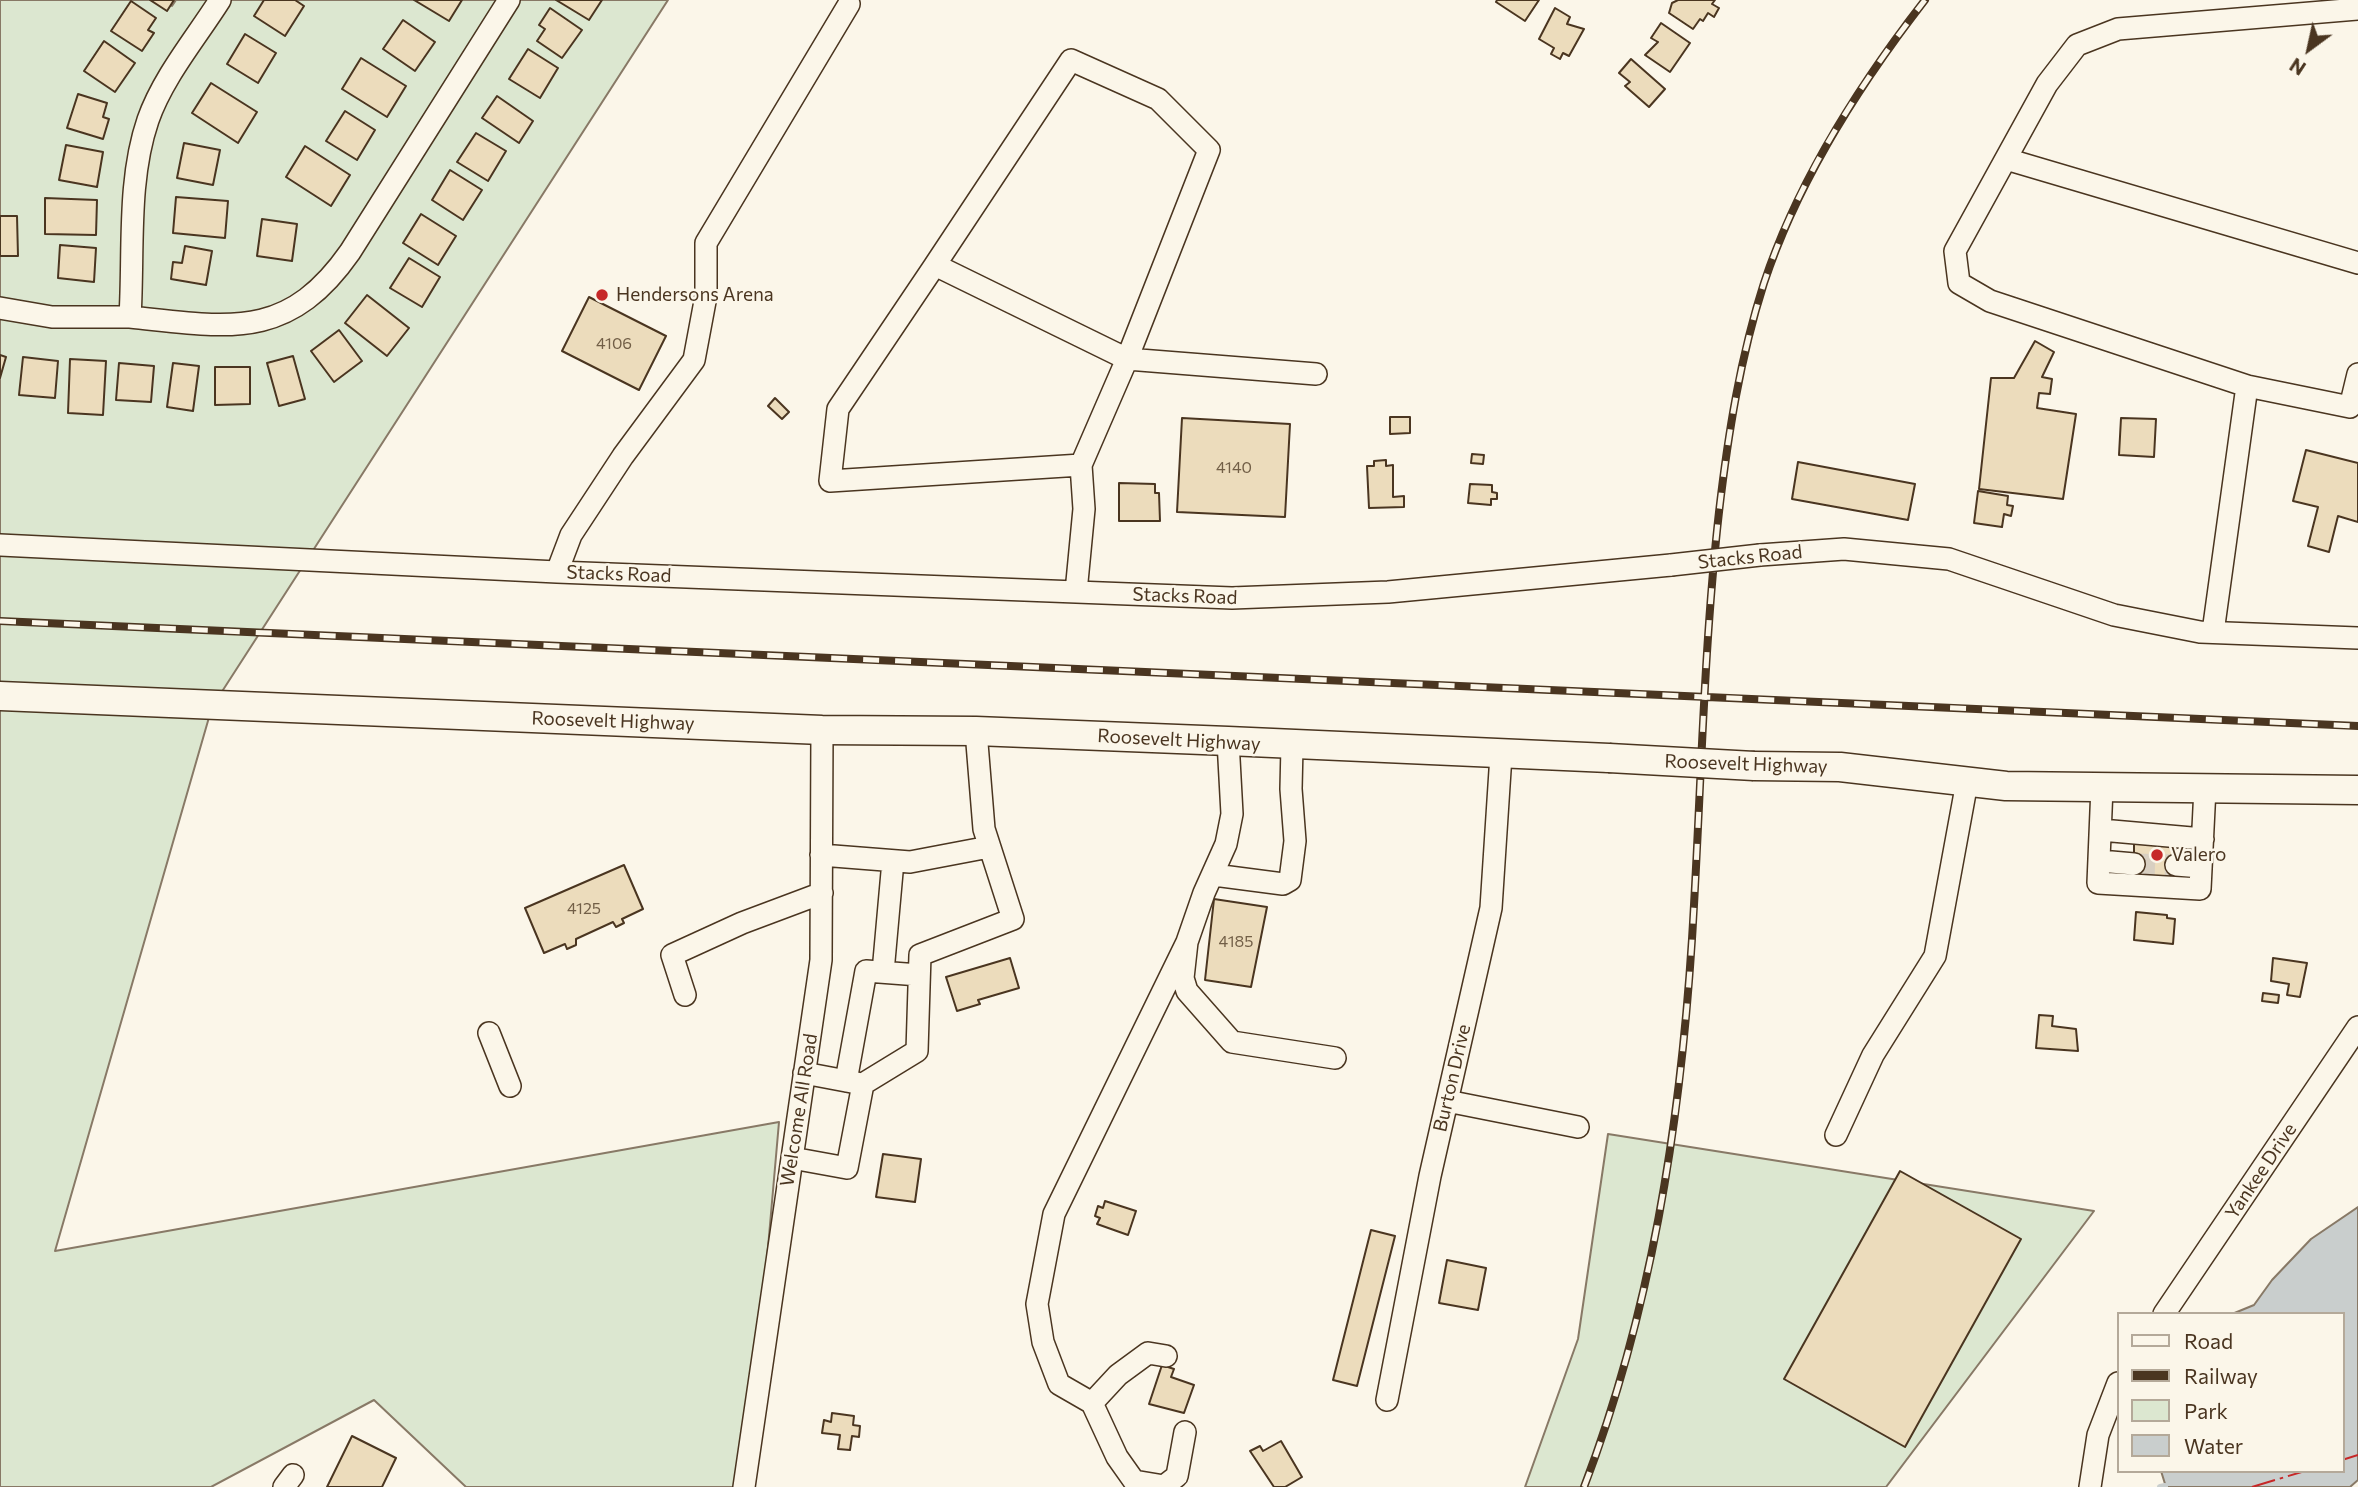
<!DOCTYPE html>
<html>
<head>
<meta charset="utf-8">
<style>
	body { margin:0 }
	#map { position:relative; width:2358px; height:1487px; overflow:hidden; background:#fbf6e9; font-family:Commissioner,sans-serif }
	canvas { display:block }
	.legend { position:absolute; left:2117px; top:1312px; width:228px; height:161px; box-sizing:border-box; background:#fbf6e9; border:2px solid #b4a999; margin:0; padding:9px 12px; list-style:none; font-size:21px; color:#4a3520 }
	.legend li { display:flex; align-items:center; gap:14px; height:35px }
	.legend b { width:35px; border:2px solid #b4a999 }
	.north { position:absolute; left:2274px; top:14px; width:70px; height:70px; -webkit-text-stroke:5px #fbf6e9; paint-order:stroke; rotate:213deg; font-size:19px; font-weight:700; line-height:28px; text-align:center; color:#4a3520 }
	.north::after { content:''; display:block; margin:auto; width:24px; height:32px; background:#4a3520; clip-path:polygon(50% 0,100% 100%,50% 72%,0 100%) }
</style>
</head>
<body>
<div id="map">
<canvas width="2358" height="1487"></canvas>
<ul class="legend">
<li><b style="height:9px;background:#fbf6e9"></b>Road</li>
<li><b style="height:9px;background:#4a3520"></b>Railway</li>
<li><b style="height:19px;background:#dce7d0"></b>Park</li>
<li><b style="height:19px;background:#c9cecd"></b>Water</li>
</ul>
<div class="north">N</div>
</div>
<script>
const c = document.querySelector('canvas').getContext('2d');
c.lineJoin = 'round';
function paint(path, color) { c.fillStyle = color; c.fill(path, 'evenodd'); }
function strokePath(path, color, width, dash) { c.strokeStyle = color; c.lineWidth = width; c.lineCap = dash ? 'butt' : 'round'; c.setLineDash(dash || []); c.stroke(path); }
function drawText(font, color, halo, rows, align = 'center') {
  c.font = font + ' Commissioner,sans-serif'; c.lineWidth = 5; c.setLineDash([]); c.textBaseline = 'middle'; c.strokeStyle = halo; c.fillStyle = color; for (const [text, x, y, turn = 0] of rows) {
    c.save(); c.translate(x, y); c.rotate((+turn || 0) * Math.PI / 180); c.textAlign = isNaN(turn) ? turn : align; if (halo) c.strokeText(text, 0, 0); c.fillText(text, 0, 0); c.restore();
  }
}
const green = new Path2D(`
	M0 0H163L172 6 176 0H668L212 707 55 1251 779 1122 753 1419 736 1487H466L374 1400 211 1487H0Z
	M1608 1134 2094 1211 1886 1487H1525L1578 1339Z`);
paint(green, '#dce7d0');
strokePath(green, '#887966', 2);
const water = new Path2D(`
	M2358 1207V1480L2350 1487H2166L2161 1471H2342V1314H2232L2254 1305 2272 1280 2311 1239Z`);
paint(water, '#c9cecd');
strokePath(water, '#887966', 2);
strokePath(new Path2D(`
	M2160 1487 2165 1486`), '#c9cecd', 6);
const building = new Path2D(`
	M150 0H174L167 11Z
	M264 0H295L304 6 285 36 254 16Z
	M414 0H462L449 21Z
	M556 0H602L589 20Z
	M1497 0H1539L1525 21 1496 2Z
	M1678 0H1715L1712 4 1719 8 1714 17 1708 13 1703 21 1700 19 1693 29 1669 13 1672 3Z
	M131 1 156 18 148 30 154 33 142 51 111 31Z
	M550 8 582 30 562 58 537 41 545 29 539 25Z
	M1555 8 1570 17 1567 24 1584 29 1569 56 1563 53 1560 59 1551 54 1554 48 1539 39Z
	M403 20 435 42 415 71 383 49Z
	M1661 23 1690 43 1670 72 1645 55 1658 42 1651 38Z
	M245 34 276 53 258 83 227 64Z
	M104 41 135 63 115 92 84 71Z
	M528 49 558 68 540 98 509 79Z
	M361 58 406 86 387 117 342 89Z
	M1631 59 1665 89 1649 107 1625 86 1630 82 1619 73Z
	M211 83 257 112 238 143 192 113Z
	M78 94 107 103 103 117 109 119 103 139 67 128Z
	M497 96 533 121 519 143 482 118Z
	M345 111 375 130 357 160 326 141Z
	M476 133 506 151 488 181 457 162Z
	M184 143 220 150 213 185 177 178Z
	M66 145 103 152 97 187 59 180Z
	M305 146 350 175 331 206 286 177Z
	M450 170 482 190 463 220 432 200Z
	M176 197 228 201 225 238 173 233Z
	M45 198 97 200 96 235 45 234Z
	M421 214 456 236 438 265 403 243Z
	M0 216H17L18 256H0Z
	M262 219 297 224 292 261 257 256Z
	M60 245 96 248 94 282 58 278Z
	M185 246 212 251 206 285 171 279 173 262 182 263Z
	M409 258 440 277 422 307 390 288Z
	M367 295 409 328 387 356 345 323Z
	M589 297 666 336 639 390 562 351Z
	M339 330 362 361 334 382 311 351Z
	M2035 341 2054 352 2042 377 2052 379 2050 394 2039 393 2037 408 2076 414 2063 499 1979 489 1991 378H2014Z
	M0 355 6 357 0 378Z
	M293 356 305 399 279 406 267 363Z
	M23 357 58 361 55 398 19 395Z
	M70 359 106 361 103 415 68 413Z
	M119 363 154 366 151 402 116 400Z
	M173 363 199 366 193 411 167 407Z
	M215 367H250V404L215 405Z
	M775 398 789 412 782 419 768 406Z
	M1390 417H1410V433L1390 434Z
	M1182 418 1290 424 1285 517 1177 512Z
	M2121 418 2156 419 2154 457 2119 455Z
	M2306 450 2358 463V522L2338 516 2329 552 2308 546 2318 507 2293 501Z
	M1472 454 1484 455 1483 464 1471 463Z
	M1386 460V466L1393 465V497L1404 496V507L1369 508 1367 466H1374V461Z
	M1798 462 1915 484 1908 520 1792 499Z
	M1119 483 1155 484V493H1159L1160 521H1119Z
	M1470 484 1492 485V492L1497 493V499H1491V505L1468 503Z
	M1978 491 2008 496 2007 505 2013 506 2011 516 2004 514 2002 527 1974 523Z
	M2134 841H2176V878H2134Z
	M624 865 643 909 622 919 624 923 616 927 613 922 576 939V945L567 949 565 944 544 953 525 908Z
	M1214 899 1267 907 1251 987 1205 980Z
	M2136 912 2167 915V918L2175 919 2173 944 2134 940Z
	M1010 958 1019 988 978 1000 980 1004 957 1011 946 977Z
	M2273 958 2307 963 2300 997 2287 995 2289 984 2271 981Z
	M2263 993 2279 995 2278 1003 2262 1001Z
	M2039 1015 2053 1016 2052 1026 2076 1029 2078 1051 2036 1048Z
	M883 1154 921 1159 915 1202 876 1197Z
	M1900 1171 2021 1239 1905 1447 1784 1379Z
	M1105 1201 1136 1211 1128 1235 1097 1224 1100 1218 1095 1216 1098 1206 1103 1208Z
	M1371 1230 1395 1236 1357 1386 1333 1380Z
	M1447 1260 1486 1268 1478 1310 1439 1303Z
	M1162 1365 1174 1369 1171 1377 1194 1385 1184 1413 1149 1404Z
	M832 1413 854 1416 853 1425 860 1426 859 1437 852 1436 850 1450 838 1449 840 1435 822 1433 824 1420 831 1422Z
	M352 1436 396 1458 382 1487H327Z
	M1281 1441 1302 1477 1285 1487H1274L1250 1451 1260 1446 1263 1451Z`);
paint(building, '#ecdcbc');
strokePath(building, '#4a3520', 2);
strokePath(new Path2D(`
	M2134 864 2176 865`), '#d8cfc1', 21, [21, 10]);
const minor = new Path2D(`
	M220 0C196 38 163 77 148 120 127 181 134 252 130 317 228 327 287 342 350 252L509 0
	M1071 60 1158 99 1209 150 1127 359 935 265Z
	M2006 159 2358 263
	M935 265 838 409 830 481 1081 465
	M0 308 52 317H130
	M2247 386 2350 407 2358 374
	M0 545 557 572 1232 598 1388 592 1671 565
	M1760 555 1844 549 1949 559 2114 615 2200 632 2358 638
	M557 572 571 535 623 456 694 360 706 296V243L849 4
	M1076 592 1084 509 1081 465 1127 359 1316 374
	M2213 632 2247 386 1990 301 1959 283 1955 251 2047 84 2077 45 2118 29 2358 9
	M1228 741 1232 814 1226 844 1204 893 1187 942 1183 978 1187 991 1232 1042 1335 1058
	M2102 787 2098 883 2200 889 2205 788
	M2101 830 2203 839
	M821 855 910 862 989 847
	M2100 861 2134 864
	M2176 865 2201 867
	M1214 875 1283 884 1290 880 1295 841 1291 789 1292 746
	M883 972 893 861
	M685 995 672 955 742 923 822 893
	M489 1033 510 1086
	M804 1073 857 1083
	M846 1081 866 971 919 975
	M1447 1101 1578 1127
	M1836 1135 1873 1055 1935 956 1967 782
	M792 1158 847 1168 863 1084 917 1051 920 955 1013 919 984 829 976 731
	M2164 1314 2358 1027
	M1387 1400 1430 1176 1491 908 1501 755
	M1092 1403 1118 1375 1148 1353 1166 1356
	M1185 1432 1177 1476 1164 1486 1134 1481 1117 1457 1092 1403 1059 1384 1043 1342 1037 1304 1054 1214 1187 942
	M284 1487 293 1475
	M744 1487 821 960 822 730
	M2090 1487 2098 1435 2118 1383`);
const major = new Path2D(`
	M0 696 822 730 976 731 1228 741 1609 758
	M1754 766 1840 767 2006 786 2358 790`);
strokePath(minor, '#4a3520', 24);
strokePath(major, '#4a3520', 31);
strokePath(minor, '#fbf6e9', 21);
strokePath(major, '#fbf6e9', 28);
const rail = new Path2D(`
	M0 621 2358 726
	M1584 1487C1651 1312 1680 1126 1692 939 1701 797 1703 654 1719 512 1728 435 1740 358 1764 283 1798 180 1859 85 1925 0`);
strokePath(rail, '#4a3520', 8);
strokePath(rail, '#fbf6e9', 5, [16]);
const minorBridge = new Path2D(`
	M1671 565 1760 555`);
const majorBridge = new Path2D(`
	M1609 758 1754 766`);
strokePath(minorBridge, '#4a3520', 24, []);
strokePath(majorBridge, '#4a3520', 31, []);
strokePath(minorBridge, '#fbf6e9', 21);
strokePath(majorBridge, '#fbf6e9', 28);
strokePath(new Path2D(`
	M2342 1460 2358 1455
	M2252 1487 2305 1471`), '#c62828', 2, [24, 5, 3.5, 5]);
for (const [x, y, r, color] of [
	[602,295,7,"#c62828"],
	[2157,855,7,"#c62828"]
]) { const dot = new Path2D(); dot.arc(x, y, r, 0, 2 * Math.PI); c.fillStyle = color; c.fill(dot); strokePath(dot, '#fbf6e9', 2.5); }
drawText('16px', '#725f47', null, [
	["4106",614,344],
	["4140",1234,468],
	["4125",584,909],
	["4185",1236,942]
]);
drawText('19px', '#4a3520', '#fbf6e9', [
	["Hendersons Arena",616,295],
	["Valero",2171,855]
], 'left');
drawText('19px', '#4a3520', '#fbf6e9', [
	["Stacks Road",1750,557,-6],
	["Stacks Road",619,574,2],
	["Stacks Road",1185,596,2],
	["Roosevelt Highway",613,721,2],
	["Roosevelt Highway",1179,740,3],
	["Roosevelt Highway",1746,764,2],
	["Burton Drive",1452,1078,-77],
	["Welcome All Road",799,1110,-81],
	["Yankee Drive",2261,1171,-56]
]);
</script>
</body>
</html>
